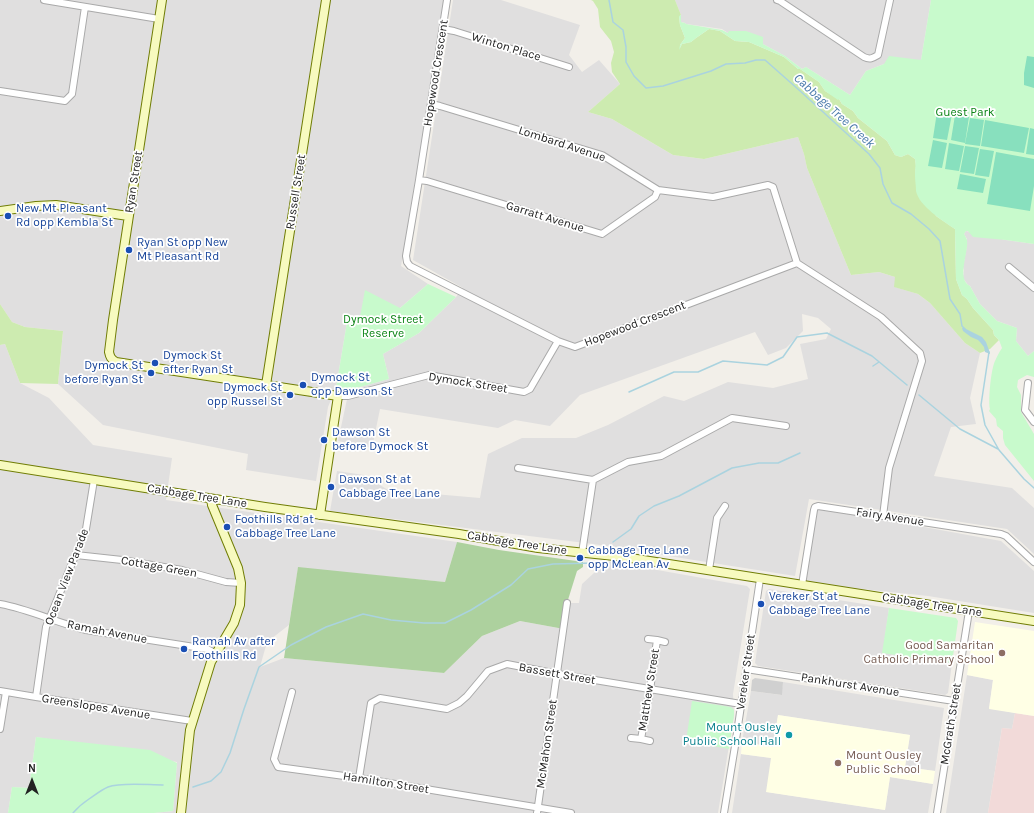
<!DOCTYPE html>
<html>
<head>
<meta charset="utf-8">
<style>
	body { margin:0 }
	#map { position:relative; width:1034px; height:813px; overflow:hidden; background:#f2efe9; font-family:Karla,sans-serif }
	canvas { display:block }
	.north { position:absolute; left:12px; top:761px; width:40px; height:40px; -webkit-text-stroke:3px #fff; paint-order:stroke; rotate:0deg; font-size:11px; font-weight:700; line-height:16px; text-align:center; color:#222 }
	.north::after { content:''; display:block; margin:auto; width:14px; height:18px; background:#222; clip-path:polygon(50% 0,100% 100%,50% 72%,0 100%) }
</style>
</head>
<body>
<div id="map">
<canvas width="1034" height="813"></canvas>
<div class="north">N</div>
</div>
<script>
const c = document.querySelector('canvas').getContext('2d');
c.lineJoin = 'round';
function paint(path, color) { c.fillStyle = color; c.fill(path, 'evenodd'); }
function strokePath(path, color, width, dash) { c.strokeStyle = color; c.lineWidth = width; c.lineCap = dash ? 'butt' : 'round'; c.setLineDash(dash || []); c.stroke(path); }
function drawText(font, color, halo, rows, align = 'center') {
  c.font = font + ' Karla,sans-serif'; c.lineWidth = 3.5; c.setLineDash([]); c.textBaseline = 'middle'; c.strokeStyle = halo; c.fillStyle = color; for (const [text, x, y, turn = 0] of rows) {
    c.save(); c.translate(x, y); c.rotate((+turn || 0) * Math.PI / 180); c.textAlign = isNaN(turn) ? turn : align; if (halo) c.strokeText(text, 0, 0); c.fillText(text, 0, 0); c.restore();
  }
}
paint(new Path2D(`
	M0 0H446L401 266 428 284 400 308 359 323 347 322 336 388 328 407 316 481 246 470 248 454 103 425 58 384 63 331 25 327 12 322 0 304Z
	M453 0H501L580 25 569 55 582 72 599 60 620 84 588 112 612 119 673 155 704 159 798 137 804 154 807 168 851 275 879 272 895 277V287L918 294 930 303 965 343 980 353 970 398 976 424 951 427 934 476 1012 488 1034 508V554L1007 529 809 499 795 576 593 544 330 511 337 471 364 475 388 490 480 498 488 454 522 438H576L608 425 664 396 684 401 728 382 773 388 808 379 800 344 826 339 831 329 818 318 802 314 803 331 786 348 768 355 755 332 580 395 550 426 515 420 498 428 380 409 372 448 338 441 349 390 389 379 383 354 419 333 456 297 463 288 413 260Z
	M675 0H931L921 60 884 64 866 71 850 95 806 67 802 69 785 56 763 44 728 33 722 29 686 24 685 23 681 22V15Z
	M966 231 1006 240 1034 244V351L1028 356 1016 341 1017 328 997 321 980 304 970 286 968 285 963 278 964 270 963 267 966 251 967 239 964 234Z
	M5 344 20 383 49 398 93 445 172 458 166 500 457 542 445 582 298 568 289 625 267 642 260 667 284 658 444 673 482 636 520 621 564 629 567 603H579L582 584 607 561 747 586 750 589 733 694 734 715 718 813H154L173 811 177 762 36 737 29 788 12 787 8 813H0V345Z
	M819 508 1001 541 1034 571V613L928 596 805 583 816 510Z
	M769 589 889 608 883 652 952 663 948 693 945 695 758 666 755 663 766 591Z
	M967 675 993 680 989 708 1015 713 1012 729 1002 728 988 813H946Z
	M783 682 944 708 935 771 905 767 910 735 778 715 773 747 742 742 751 691 781 695Z
	M741 754 772 758 767 792 885 810 890 777 933 784 928 813H732Z`), '#e0dfdf');
paint(new Path2D(`
	M1015 713 1034 716V813H988L1002 728 1012 729Z`), '#f2dad9');
paint(new Path2D(`
	M975 622 1034 631V716L989 709 993 680 967 675Z
	M778 715 910 735 905 767 935 771 933 784 890 777 885 810 766 792 771 758 741 754 742 742 773 747Z`), '#ffffe5');
paint(new Path2D(`
	M755 678 783 682 782 695 751 691 752 680Z`), '#d0d0d0');
paint(new Path2D(`
	M591 0H675L681 15 679 17 680 25 685 38 680 45V48L682 44 691 42 696 38 709 29 720 31 735 41 749 42 784 57 798 69H800L819 82 825 91 839 99 842 104 853 111 858 118 887 141 895 155 901 157 908 154 915 159 916 166 915 175 936 216 955 229 956 279 962 295 967 299 973 308 993 330 994 335 999 340 990 349 980 353 965 343 930 303 918 294 894 287 895 277 879 272 851 275 807 168 804 154 798 137 704 159 673 155 612 119 588 112 620 84 612 72 611 63 614 52 611 41 600 27 598 9 593 1Z
	M0 304 12 322 25 327 63 331 58 384 20 383 5 344 0 345Z`), '#cdebb0');
paint(new Path2D(`
	M457 542 499 550 583 562V567L577 571 567 603 564 629 520 621 482 636 444 673 284 658 298 567 445 582Z`), '#add19e');
paint(new Path2D(`
	M931 0H1034V244L1006 240 973 237 968 231H966L964 234C965 235 966 238 967 240 969 252 956 279 970 286L980 304 997 321 1017 328 1016 341 1028 356 1034 351V377L1027 375 1018 380 1017 387 1021 395V412L1034 434V481L1005 445 1003 438V431L997 426 996 419 989 411 990 409C988 401 991 369 995 361 997 357 999 352 1002 348L999 340 994 335 993 330 973 308 967 299 962 295 956 279 955 229C943 221 919 206 916 191 916 186 915 180 915 175 915 170 916 165 915 159L908 154 901 157 895 155 887 141 858 118 853 111 842 104 839 99 838 100 825 91 819 82 800 69H798L784 57 749 42 736 41H735L720 31 709 29 696 38 691 42 682 44 679 50 680 45 685 38 680 25 679 16 681 15V22L685 23 686 24 722 30 728 33 729 31H746L763 37V44L785 56 802 69 806 67 850 95 866 71 884 64 889 56 921 60Z
	M428 284 456 297 419 333 383 354 389 379 349 390 336 388 347 322H359L365 290 400 308Z
	M889 608 956 618 958 621 952 663 882 653Z
	M692 701 731 707 734 710V715L729 749 686 741Z
	M36 737 150 750 177 763 173 811 154 813H8L12 787 29 788Z`), '#c8facc');
paint(new Path2D(`
	M1027 56 1034 57V88L1024 85V73Z
	M937 112 952 114 947 140 933 138Z
	M955 115 969 117 965 143 951 140Z
	M970 118 984 120 980 146 965 144Z
	M985 120 1029 128 1024 153 981 146Z
	M1030 128 1034 129V155L1026 154Z
	M933 140 947 143 942 168 928 166Z
	M949 143 964 146 959 171 945 169Z
	M965 146 979 148 974 174 960 172Z
	M980 149 994 151 989 177 975 175Z
	M996 152 1034 159V186L1030 211 987 204Z
	M960 174 986 179 983 193 957 189Z`), '#88e0be');
paint(new Path2D(`
	M962 328H964L982 337 986 342 990 353V354L985 352 984 347 980 342 978 340 971 337 963 331Z`), '#aad3df');
strokePath(new Path2D(`
	M609 0 613 22 623 30 626 47V62L634 76 646 88 663 86 711 71 726 64 745 63 756 60H765L799 90 869 154 880 168 883 184 892 203 911 214 929 229 940 241 950 299 960 314 962 326 965 329
	M989 352 981 405 985 425 999 450 1024 479 1034 488
	M873 366 879 362
	M629 392 674 372H698L723 361 767 365 783 357 797 337 827 333 872 356 907 385
	M919 395 960 429 998 449
	M613 542 631 529 639 516 654 506 679 496 732 468 759 463H778L800 453
	M193 787 211 781 221 772 230 753 244 709 259 667 291 645 326 627 363 614 391 620 424 623H445L471 610 511 585 528 569 553 564 594 563
	M73 813C78 807 83 803 89 799 95 795 101 790 108 787 121 782 148 785 163 785`), '#aad3df', 1.5);
const street = new Path2D(`
	M44 0 159 19
	M447 0 419 180 406 256 407 262 410 266 558 341 575 347 797 263
	M777 0 780 1 864 57C870 60 873 58 878 55L890 0
	M443 29 454 31 569 67
	M0 91 65 101 72 94 85 7
	M431 104 440 106 602 155 658 190 713 197 768 185 773 187 797 263
	M419 180 427 181 602 234 655 197 658 190
	M797 263 881 317 920 353 922 361 889 468 883 516
	M1009 267 1034 288
	M1028 383 1025 410 1034 422
	M338 396H348L429 375 524 392 530 389 558 341
	M518 468 593 480 582 553
	M593 480 628 462 661 456 732 418 786 426
	M76 555 122 560 182 570 226 582 241 583
	M709 570 717 518 725 506
	M802 585 814 510 815 507 818 506 1001 534 1006 536 1034 562
	M0 604C29 609 57 623 86 630L207 649 215 653
	M648 639 657 640
	M746 669 954 701
	M0 691 36 697 192 721
	M292 692 274 759 278 767 359 778 571 813
	M36 697 46 627 86 529 94 480
	M0 729 6 692
	M631 738 641 739
	M650 741 641 739 650 690 657 640 665 642
	M359 778 371 703 380 698 447 709 459 703 467 696 488 671 507 664 558 674 741 704
	M537 813 567 603
	M724 813 735 746 760 579
	M937 813 969 611`);
const secondary = new Path2D(`
	M162 0 113 320 109 352C110 357 111 359 116 362L338 396 320 515
	M0 211 36 206 56 205 128 216
	M266 385 326 0
	M0 465 265 507 459 534 538 548 624 557 1034 621
	M181 813 190 730 211 662 234 623 240 605 241 583 238 568 212 505 211 499`);
strokePath(street, '#a9a9a9', 8);
strokePath(secondary, '#707d05', 10);
strokePath(street, '#fff', 6);
strokePath(secondary, '#f7fabf', 8);
for (const [x, y, r, color] of [
	[8,216,4,"#1a4fb4"],
	[129,250,4,"#1a4fb4"],
	[155,363,4,"#1a4fb4"],
	[151,373,4,"#1a4fb4"],
	[303,385,4,"#1a4fb4"],
	[290,395,4,"#1a4fb4"],
	[324,440,4,"#1a4fb4"],
	[331,487,4,"#1a4fb4"],
	[227,527,4,"#1a4fb4"],
	[580,558,4,"#1a4fb4"],
	[761,604,4,"#1a4fb4"],
	[184,649,4,"#1a4fb4"],
	[1002,653,4,"#8d6e63"],
	[789,735,4,"#0f9aa8"],
	[838,763,4,"#8d6e63"]
]) { const dot = new Path2D(); dot.arc(x, y, r, 0, 2 * Math.PI); c.fillStyle = color; c.fill(dot); strokePath(dot, '#fff', 1.5); }
drawText('12px', '#222', '#fff', [
	["Winton Place",506,47,17],
	["Hopewood Crescent",436,73,-81],
	["Lombard Avenue",562,144,18],
	["Ryan Street",134,182,-81],
	["Russell Street",296,192,-81],
	["Garratt Avenue",545,217,17],
	["Hopewood Crescent",635,324,-21],
	["Dymock Street",468,383,9],
	["Cabbage Tree Lane",197,496,9],
	["Fairy Avenue",890,517,9],
	["Cabbage Tree Lane",517,543,9],
	["Cottage Green",159,567,10],
	["Ocean View Parade",67,577,-69],
	["Cabbage Tree Lane",932,605,9],
	["Ramah Avenue",107,632,11],
	["Vereker Street",746,672,-82],
	["Bassett Street",557,674,10],
	["Pankhurst Avenue",850,685,9],
	["Matthew Street",649,690,-81],
	["Greenslopes Avenue",96,707,9],
	["McGrath Street",951,724,-81],
	["McMahon Street",547,744,-82],
	["Hamilton Street",386,783,9]
]);
drawText('12px', '#0c8416', '#fff', [
	["Guest Park",965,113],
	["Dymock Street",383,320],
	["Reserve",383,334]
]);
drawText('12px', '#164399', '#fff', [
	["New Mt Pleasant",16,209],
	["Rd opp Kembla St",16,223],
	["Ryan St opp New",137,243],
	["Mt Pleasant Rd",137,257],
	["Dymock St",163,356],
	["after Ryan St",163,370],
	["Dymock St",143,366,"right"],
	["before Ryan St",143,380,"right"],
	["Dymock St",311,378],
	["opp Dawson St",311,392],
	["Dymock St",282,388,"right"],
	["opp Russel St",282,402,"right"],
	["Dawson St",332,433],
	["before Dymock St",332,447],
	["Dawson St at",339,480],
	["Cabbage Tree Lane",339,494],
	["Foothills Rd at",235,520],
	["Cabbage Tree Lane",235,534],
	["Cabbage Tree Lane",588,551],
	["opp McLean Av",588,565],
	["Vereker St at",769,597],
	["Cabbage Tree Lane",769,611],
	["Ramah Av after",192,642],
	["Foothills Rd",192,656]
], 'left');
drawText('12px', '#785e54', '#fff', [
	["Good Samaritan",994,646],
	["Catholic Primary School",994,660],
	["Mount Ousley",846,756,"left"],
	["Public School",846,770,"left"]
], 'right');
drawText('12px', '#0d838f', '#fff', [
	["Mount Ousley",781,728],
	["Public School Hall",781,742]
], 'right');
drawText('italic 13px', '#4a7aab', '#fff', [
	["Cabbage Tree Creek",834,111,42]
]);
</script>
</body>
</html>
